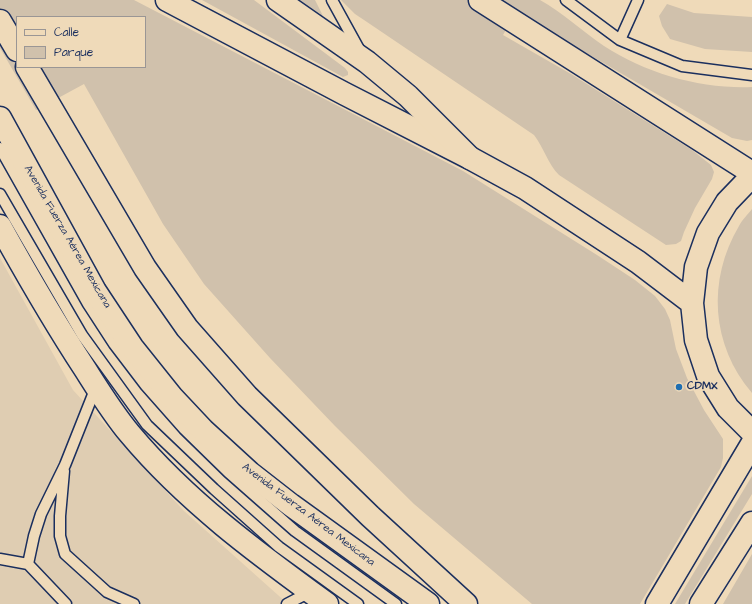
<!DOCTYPE html>
<html>
<head>
<meta charset="utf-8">
<style>
	body { margin:0 }
	#map { position:relative; width:752px; height:604px; overflow:hidden; background:#efdab9; font-family:"Architects Daughter",sans-serif }
	canvas { display:block }
	.legend { position:absolute; left:16px; top:16px; width:130px; height:52px; box-sizing:border-box; background:#efdab9; border:1px solid #9a9695; margin:0; padding:5px 7px; list-style:none; font-size:12px; color:#1b2f5e }
	.legend li { display:flex; align-items:center; gap:8px; height:20px }
	.legend b { width:20px; border:1px solid #9a9695 }
</style>
</head>
<body>
<div id="map">
<canvas width="752" height="604"></canvas>
<ul class="legend">
<li><b style="height:5px;background:#efdab9"></b>Calle</li>
<li><b style="height:11px;background:#d0c1ac"></b>Parque</li>
</ul>
</div>
<script>
const c = document.querySelector('canvas').getContext('2d');
c.lineJoin = 'round';
function paint(path, color) { c.fillStyle = color; c.fill(path, 'evenodd'); }
function strokePath(path, color, width, dash) { c.strokeStyle = color; c.lineWidth = width; c.lineCap = dash ? 'butt' : 'round'; c.setLineDash(dash || []); c.stroke(path); }
function drawText(font, color, halo, rows, align = 'center') {
  c.font = font + ' "Architects Daughter",sans-serif'; c.lineWidth = 3.5; c.setLineDash([]); c.textBaseline = 'middle'; c.strokeStyle = halo; c.fillStyle = color; for (const [text, x, y, turn = 0] of rows) {
    c.save(); c.translate(x, y); c.rotate((+turn || 0) * Math.PI / 180); c.textAlign = isNaN(turn) ? turn : align; if (halo) c.strokeText(text, 0, 0); c.fillText(text, 0, 0); c.restore();
  }
}
paint(new Path2D(`
	M0 258 73 390 184 511 288 604H0Z`), '#dfcdb2');
paint(new Path2D(`
	M0 0H134L463 171 597 255 635 280 655 296 665 309 670 320 676 349 687 378 704 410 723 439V458L721 467 640 604H532L414 504 335 426 270 358 204 284 163 224 84 84 36 110 0 48ZM17 17H145V67H17Z
	M202 0H254L345 68 348 72V75L343 77Z
	M300 0H315L323 16Z
	M341 0H540C563 13 582 31 604 46 647 74 701 89 752 87V140L747 141 732 138 516 12 503 35 571 74 692 150 711 165 714 172 712 179 695 208 684 232 681 241 676 244 666 245 559 175C548 164 544 148 534 135L367 22 355 14Z
	M667 4 694 13 752 17V52L705 49 670 39 662 26 659 16Z
	M752 209V393C711 345 707 280 739 226 742 220 748 214 752 209Z
	M752 476V494L685 604H675Z
	M752 554V604H723Z`), '#d0c1ac');
const lane = new Path2D(`
	M332 0 360 51
	M566 0 620 40 682 66 752 75
	M620 40 638 0
	M0 148 88 304 114 344 146 386 184 429 228 472 295 531 396 604
	M0 194 82 335 147 425 214 489 279 547 358 604
	M64 471 60 516V536L65 554 107 592 134 604
	M0 559 28 564 34 536 41 514 65 465 96 387
	M28 564 66 604
	M287 604 310 592`);
const secondary = new Path2D(`
	M167 0 345 94 470 158 525 188 638 262 692 303
	M480 0 752 173
	M752 176 727 202 708 233 696 267 692 303 696 340 708 376 728 408 752 432
	M657 604 752 444
	M701 604 752 523`);
const primary = new Path2D(`
	M278 0 367 62 408 96 470 158
	M0 21 17 50
	M27 67 145 268 187 328 247 396 370 516 466 604
	M0 118 95 291 132 347 172 397 203 430 250 473 291 505 428 604
	M0 226C27 275 55 323 85 369 99 391 113 414 130 434 186 501 257 553 327 604`);
strokePath(lane, '#1b2f5e', 13);
strokePath(secondary, '#1b2f5e', 25);
strokePath(primary, '#1b2f5e', 25);
strokePath(lane, '#efdab9', 10);
strokePath(secondary, '#efdab9', 22);
strokePath(primary, '#efdab9', 22);
for (const [x, y, r, color] of [
	[679,387,4,"#1f6fb2"]
]) { const dot = new Path2D(); dot.arc(x, y, r, 0, 2 * Math.PI); c.fillStyle = color; c.fill(dot); strokePath(dot, '#efdab9', 1.5); }
drawText('11px', '#1b2f5e', '#efdab9', [
	["Avenida Fuerza Aérea Mexicana",67,237,60],
	["Avenida Fuerza Aérea Mexicana",308,515,37]
]);
drawText('bold 11px', '#1b2f5e', '#efdab9', [
	["CDMX",687,387]
], 'left');
</script>
</body>
</html>
